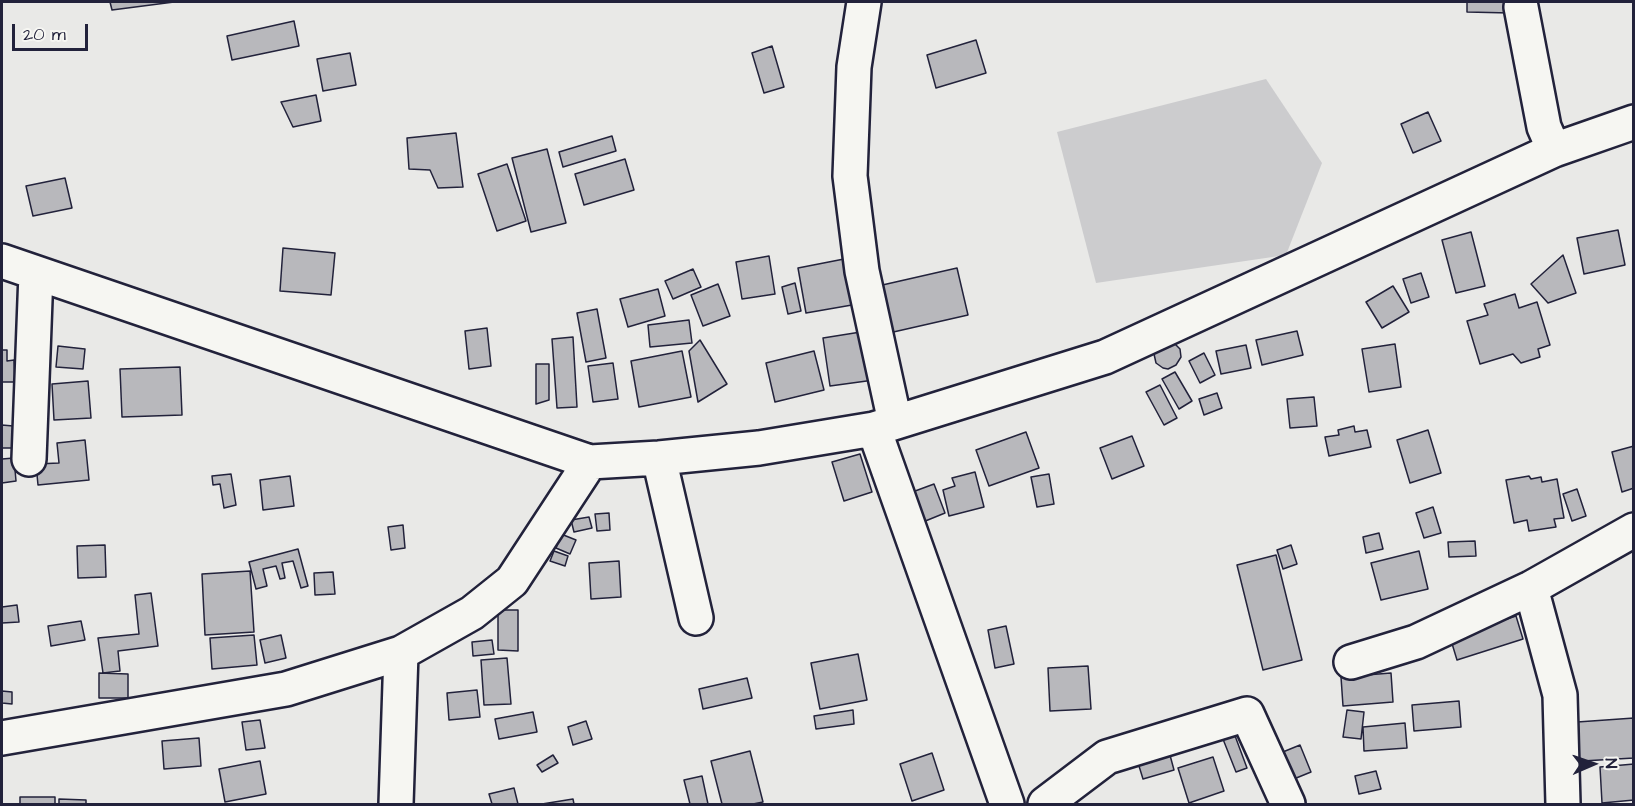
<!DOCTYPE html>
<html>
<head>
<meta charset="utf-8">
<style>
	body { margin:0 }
	#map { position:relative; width:1635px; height:806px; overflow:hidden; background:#e9e9e7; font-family:"Architects Daughter",sans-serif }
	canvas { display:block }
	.frame { position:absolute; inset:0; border:3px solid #22223b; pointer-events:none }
	.north { position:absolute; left:1563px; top:734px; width:60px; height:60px; -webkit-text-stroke:4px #f6f6f2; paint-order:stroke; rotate:88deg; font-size:16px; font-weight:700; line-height:24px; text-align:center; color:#22223b }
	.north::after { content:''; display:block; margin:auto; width:21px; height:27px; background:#22223b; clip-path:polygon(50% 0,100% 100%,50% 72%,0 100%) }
	.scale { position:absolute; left:12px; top:24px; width:76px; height:27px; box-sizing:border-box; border:3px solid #22223b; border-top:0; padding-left:8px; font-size:18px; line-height:21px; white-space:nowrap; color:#22223b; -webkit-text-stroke:4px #f6f6f2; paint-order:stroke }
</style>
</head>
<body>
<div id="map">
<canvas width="1635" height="806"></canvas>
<div class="frame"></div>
<div class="north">N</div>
<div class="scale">20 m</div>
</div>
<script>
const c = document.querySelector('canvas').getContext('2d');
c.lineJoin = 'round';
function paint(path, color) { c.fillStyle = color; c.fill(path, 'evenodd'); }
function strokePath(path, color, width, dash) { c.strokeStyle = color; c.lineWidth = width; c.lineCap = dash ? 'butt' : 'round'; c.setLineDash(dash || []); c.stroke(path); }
paint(new Path2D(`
	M1266 79 1322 163 1286 255 1096 283 1057 132Z`), '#ccccce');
const building = new Path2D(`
	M110 2H174L112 10Z
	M1467 2H1510V13L1467 12Z
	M294 21 299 46 232 60 227 36Z
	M976 40 986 73 936 88 927 55Z
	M772 46 784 87 764 93 752 53Z
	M350 53 356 85 323 91 317 59Z
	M316 95 321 121 293 127 281 102Z
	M1428 112 1441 141 1413 153 1401 124Z
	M456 133 463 187 438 188 430 170 409 169 407 138Z
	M612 136 616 151 563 167 559 152Z
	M547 149 566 223 531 232 512 158Z
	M625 159 634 190 584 205 575 174Z
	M507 164 526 221 497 231 478 174Z
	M65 178 72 208 33 216 26 186Z
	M1618 230 1625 265 1584 274 1577 238Z
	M1471 232 1485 286 1456 293 1442 240Z
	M283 248 335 253 331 295 280 291Z
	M1563 255 1576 293 1548 303 1531 284Z
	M769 256 775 294 742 299 736 262Z
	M844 259 852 305 806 313 798 268Z
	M957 268 968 315 889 333 878 286Z
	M693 269 701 287 673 299 665 281Z
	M1421 273 1429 297 1411 303 1403 279Z
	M795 283 801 311 788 314 782 287Z
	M718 284 730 316 703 326 691 295Z
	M1393 286 1409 312 1382 328 1366 302Z
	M658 289 665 316 628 327 620 299Z
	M1515 294 1519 308 1537 302 1550 345 1538 349 1540 357 1521 363 1513 354 1480 364 1467 321 1488 315 1484 304Z
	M597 309 606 358 586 362 577 313Z
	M689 320 692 343 650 347 648 325Z
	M487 328 491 366 469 369 465 331Z
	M867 331 874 380 830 386 823 338Z
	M1297 331 1303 355 1262 365 1256 340Z
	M573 337 577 407 557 408 552 339Z
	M700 340 727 384 698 402 689 351Z
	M1173 342 1180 349 1181 357 1176 365 1168 369 1163 368 1156 363 1154 354 1155 350Z
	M1395 344 1401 387 1369 392 1362 349Z
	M1246 345 1251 368 1221 374 1216 351Z
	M58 346 85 349 83 369 56 367Z
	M2 350H7V361L14 360 15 382H2Z
	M682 351 691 397 639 407 631 361Z
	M814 351 824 390 775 402 766 363Z
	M1204 353 1215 375 1200 383 1189 361Z
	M613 363 618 399 593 402 588 366Z
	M536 364H549V400L536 404Z
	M180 367 182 415 122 417 120 369Z
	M1175 372 1192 401 1179 409 1162 379Z
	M88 381 91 418 54 420 52 384Z
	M1160 385 1177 418 1164 425 1146 392Z
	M1217 393 1222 408 1204 415 1199 399Z
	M1314 397 1317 426 1290 428 1287 399Z
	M2 425 13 426 12 448H2Z
	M1354 426 1355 432 1367 430 1371 447 1329 456 1325 437 1339 435 1338 430Z
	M1428 430 1441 473 1410 483 1397 440Z
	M1026 432 1039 468 989 486 976 450Z
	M1132 436 1144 466 1112 479 1100 448Z
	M85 440 89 480 38 485 36 464 59 463 57 443Z
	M1634 446V488L1622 492 1612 452Z
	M860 454 872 492 844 501 832 462Z
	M14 458 16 481 2 483V459Z
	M975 472 984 507 949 516 943 490 955 486 952 478Z
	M231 474 236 505 224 508 220 484 213 485 212 476Z
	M1049 474 1054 504 1037 507 1031 477Z
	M290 476 294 506 263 510 260 480Z
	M1529 476 1531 479 1541 477 1542 482 1557 479 1564 518 1554 519 1556 527 1529 531 1527 520 1514 523 1506 480Z
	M934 484 945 513 918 524 907 494Z
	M1577 489 1586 516 1572 521 1563 494Z
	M1433 507 1441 533 1424 538 1416 513Z
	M609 513 610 530 597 531 595 514Z
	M589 517 592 528 574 532 571 520Z
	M403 525 405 548 391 550 388 527Z
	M1379 533 1383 549 1366 553 1363 537Z
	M561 534 576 540 570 554 556 548Z
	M1475 541 1476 556 1449 557 1448 542Z
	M105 545 106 577 78 578 77 546Z
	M1291 545 1297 564 1283 569 1277 550Z
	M298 549 308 586 301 588 293 561 282 563 285 578 280 579 276 566 263 569 267 586 256 589 249 562Z
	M554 551 568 556 565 566 550 561Z
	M1419 551 1428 589 1381 600 1371 563Z
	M1276 555 1302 660 1263 670 1237 565Z
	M619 561 621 597 591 599 589 563Z
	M250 571 254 632 205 635 202 574Z
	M333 572 335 594 315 595 314 573Z
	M151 593 158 646 118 651 120 671 103 673 98 638 139 634 135 595Z
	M17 605 19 622 2 623V607Z
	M498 610H518V651L498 650Z
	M1516 616 1523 639 1457 660 1450 637Z
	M81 621 85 640 51 646 48 626Z
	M1006 626 1014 664 995 668 988 630Z
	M254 635 257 665 212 669 210 638Z
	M281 635 286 658 265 663 260 640Z
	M492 640 494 654 473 656 472 642Z
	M858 654 867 700 820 709 811 663Z
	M507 658 511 704 484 705 481 660Z
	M1088 666 1091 709 1050 711 1048 668Z
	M99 673 128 674V698H99Z
	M1391 673 1393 702 1343 706 1341 677Z
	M747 678 752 698 703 709 699 689Z
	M477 690 480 717 449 720 447 693Z
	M2 691 12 692V704L2 703Z
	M1459 701 1461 727 1414 731 1412 705Z
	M853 710 854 724 816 729 814 716Z
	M1347 710 1364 712 1361 739 1343 737Z
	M533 712 537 732 499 739 495 719Z
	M1634 718V758L1565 762 1563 723Z
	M260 720 265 748 246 750 242 722Z
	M586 721 592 739 573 745 568 727Z
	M1405 723 1407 748 1364 751 1363 727Z
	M1231 725 1247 768 1236 772 1219 729Z
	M199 738 201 766 164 769 162 741Z
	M1167 744 1174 770 1143 779 1135 753Z
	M1300 745 1311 772 1284 783 1273 756Z
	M750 751 763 802 753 804H722L711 761Z
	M932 753 944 790 912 801 900 764Z
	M553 755 558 763 542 772 537 765Z
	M1213 757 1224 791 1189 803 1178 768Z
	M260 761 266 794 225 802 219 769Z
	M1634 764V800L1602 803 1600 767Z
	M1376 771 1381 789 1359 794 1355 776Z
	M702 776 708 804H690L684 780Z
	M514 788 518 804H492L489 794Z
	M20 797H55V804H20Z
	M59 799 86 800V804H59Z
	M573 799 574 804H542Z`);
paint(building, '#b8b8bc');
strokePath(building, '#22223b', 1.5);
const minor = new Path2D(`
	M864 2 854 67 850 176 862 271 895 422
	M1521 7 1544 127 1554 150
	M2 261 590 462 659 458 759 448 874 429 1105 357 1554 150 1634 122
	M874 429 1007 804
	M659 458 696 618
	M29 459 36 273
	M1531 588 1560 695 1563 804
	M1351 662 1416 642 1531 588 1634 530
	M2 738 286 689 401 653 472 613 512 581 590 462
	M396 804 401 653
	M1045 804 1107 757 1247 714 1288 804`);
strokePath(minor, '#22223b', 38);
strokePath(minor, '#f6f6f2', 33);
</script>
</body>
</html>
